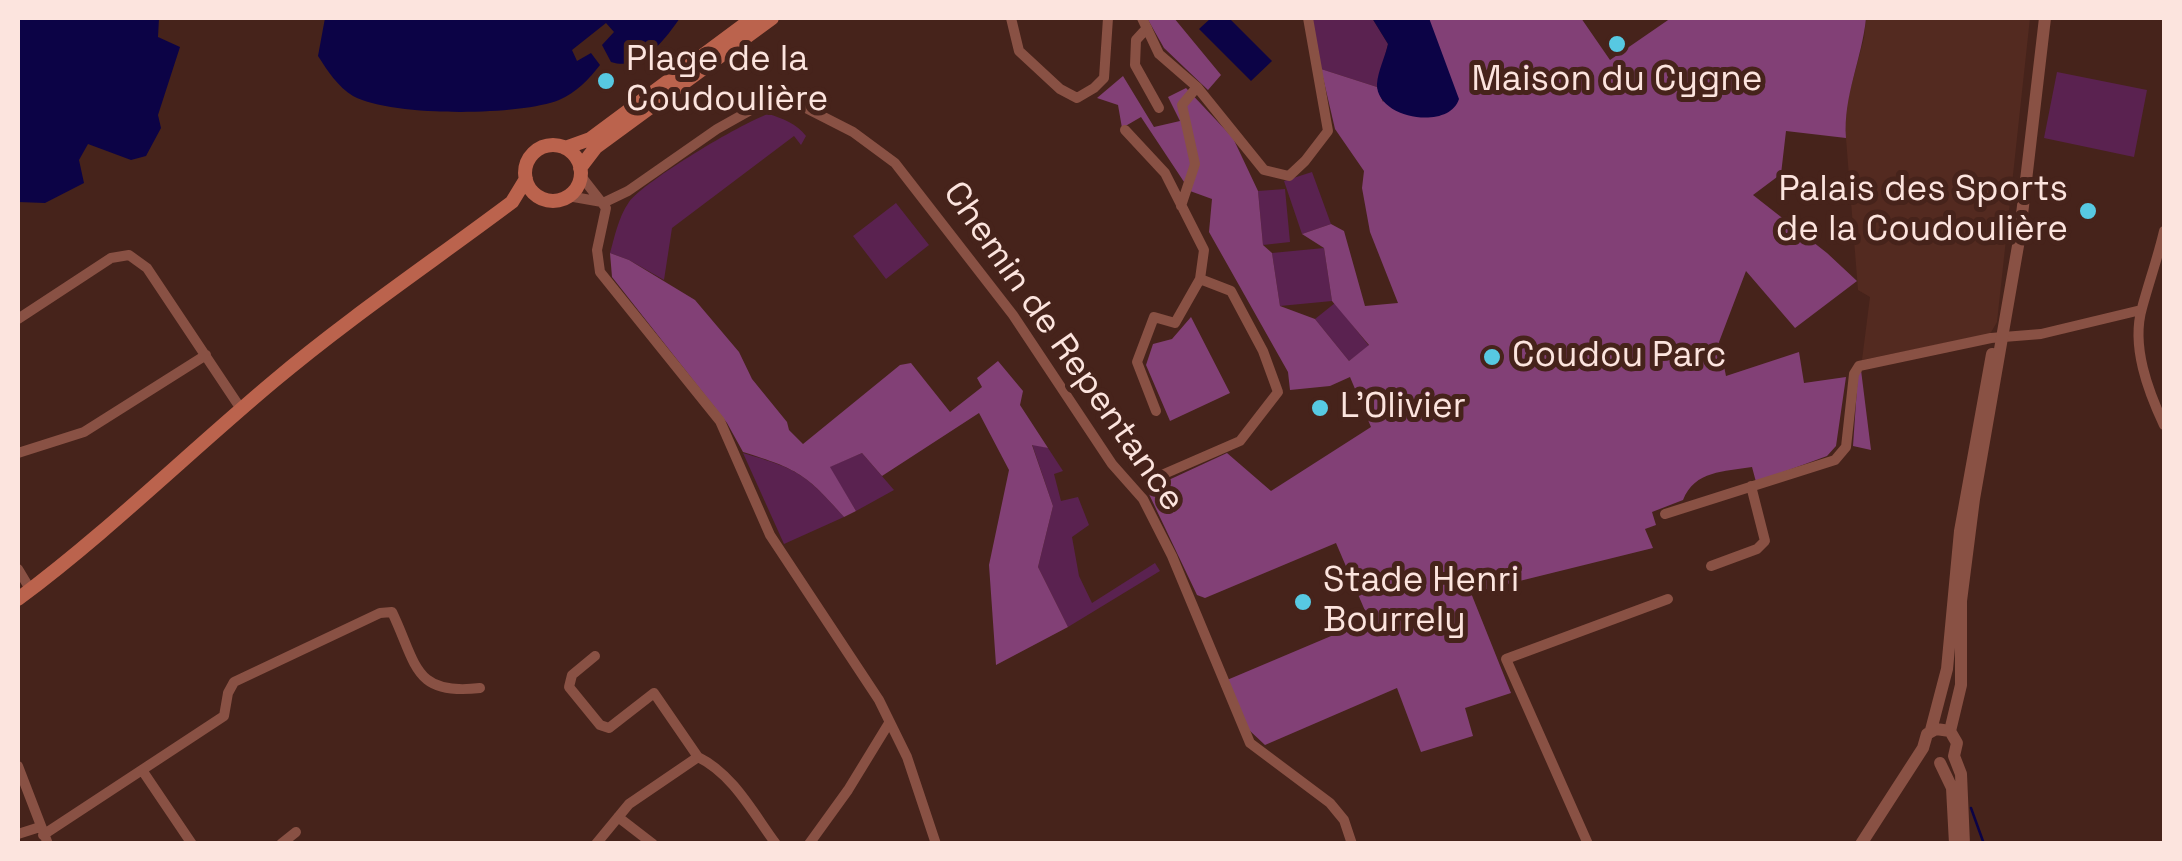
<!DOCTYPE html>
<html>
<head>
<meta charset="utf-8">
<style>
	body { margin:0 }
	#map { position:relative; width:2182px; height:861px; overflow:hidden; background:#46231b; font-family:"Space Grotesk",sans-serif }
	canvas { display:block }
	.frame { position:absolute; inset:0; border:20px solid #fce4de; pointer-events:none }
</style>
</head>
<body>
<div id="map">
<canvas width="2182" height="861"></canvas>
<div class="frame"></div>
</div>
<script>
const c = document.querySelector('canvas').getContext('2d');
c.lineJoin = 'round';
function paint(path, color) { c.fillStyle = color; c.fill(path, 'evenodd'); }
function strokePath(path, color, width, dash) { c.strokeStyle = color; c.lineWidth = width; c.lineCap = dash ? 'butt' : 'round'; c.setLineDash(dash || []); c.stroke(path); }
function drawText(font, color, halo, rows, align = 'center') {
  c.font = font + ' "Space Grotesk",sans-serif'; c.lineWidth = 10; c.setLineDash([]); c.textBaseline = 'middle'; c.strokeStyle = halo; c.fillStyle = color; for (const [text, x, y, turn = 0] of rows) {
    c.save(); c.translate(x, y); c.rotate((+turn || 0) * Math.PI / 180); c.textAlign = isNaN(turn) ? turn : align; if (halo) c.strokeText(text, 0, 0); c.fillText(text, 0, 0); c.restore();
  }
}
paint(new Path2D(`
	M1866 18H2030L1997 322 1990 334 1862 360 1870 297 1858 290 1844 113 1864 38Z`), '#532a20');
paint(new Path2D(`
	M1311 18H1372L1388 44 1377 87 1321 69Z
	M2057 72 2147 90 2134 157 2044 138Z
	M768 114C782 118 797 124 806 136L801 145 794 136 672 228 664 280 629 260 610 253C615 236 618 218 629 202 646 180 740 124 768 114Z
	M1312 172 1331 224 1302 234 1284 181Z
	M1285 189 1290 242 1263 245 1258 191Z
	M896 203 929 245 886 279 853 236Z
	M1324 248 1332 301 1280 306 1272 253Z
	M1335 303 1369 346 1349 361 1315 319Z
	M1032 444 1048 448 1063 471 1054 474 1061 501 1078 497 1089 525 1072 537 1079 576 1092 603 1155 563 1160 571 1068 627 1038 567 1053 506Z
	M743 453C798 469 806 474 844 517L784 544Z
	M862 453 894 490 856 511 829 467Z`), '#5a2250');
paint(new Path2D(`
	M1147 18H1174L1221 75 1208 90 1164 48Z
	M1428 18H1581L1610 60 1671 18H1866C1862 59 1843 96 1846 138L1786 131 1781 174 1753 195 1827 253 1857 281 1795 328 1746 271 1719 342 1726 376 1799 352 1804 383 1846 377 1836 446 1827 456 1756 482 1752 467C1724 472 1695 470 1683 500L1652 512 1656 525 1645 529 1653 548 1471 593 1511 693 1465 708 1473 736 1421 752 1397 688 1265 745 1249 730 1227 680 1369 620 1336 543 1205 598 1197 595 1147 490 1227 453 1271 491 1371 427 1350 377 1330 386 1290 390 1288 372 1209 232 1212 199 1190 191 1141 117 1122 128 1118 105 1097 98 1123 76 1154 127 1180 121 1168 97 1186 88 1233 138 1258 191 1263 245 1272 253 1280 306 1315 319 1349 361 1369 345 1332 301 1324 248 1302 234 1331 224 1344 231 1365 306 1398 303 1370 232 1362 188 1364 171 1335 129 1321 69 1377 87 1383 102Z
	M610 253 629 260 695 300 739 352 752 379 787 422 789 430 803 444 900 365 911 363 950 412 982 387 977 378 998 361 1023 391 1020 405 1048 448 1032 445 1053 506 1038 567 1068 627 996 665 989 565 1009 470 979 413 882 476 862 453 830 467 856 511 844 517C806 474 798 469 743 452L727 423 612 277Z
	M1191 317 1230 393 1170 421 1146 365 1153 344 1172 339Z
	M1861 370 1871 450 1853 446 1858 373Z`), '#824076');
paint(new Path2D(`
	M18 18H159L158 37 180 47 158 115 161 128 146 156 131 160 88 144 79 160 84 183 45 203 18 202Z
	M325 18H680C665 39 642 72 611 62L602 45 614 32 606 23 572 50 577 61 591 53 600 65C589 79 576 93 559 100 519 116 391 117 353 96 338 87 327 70 318 56Z
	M1211 18H1229L1272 61 1251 81 1199 29Z
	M1372 18H1429L1459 99C1449 131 1376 119 1377 84 1378 71 1385 57 1388 44Z`), '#0c0346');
strokePath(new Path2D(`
	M1971 808 1984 844`), '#0c0346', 2.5);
strokePath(new Path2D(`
	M1011 18 1019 51 1060 89 1077 98 1094 88 1104 78 1108 18
	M1142 18 1159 54 1197 87 1264 170 1289 176 1305 161 1328 131 1308 18
	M1147 28 1136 40 1135 65 1159 108
	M1125 130 1165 173 1204 250 1200 279 1175 323 1154 317 1137 362 1156 411
	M581 176 606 208 597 250 600 272 720 421 770 535 879 700 907 757 936 844
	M568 196 602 202
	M603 203 628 191 717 129 758 106 785 103 806 108 853 132 895 163 1013 315 1112 464 1143 499 1172 556 1250 743 1330 803 1344 820 1352 844
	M1181 206 1195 164 1182 105 1197 87
	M2164 231C2158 257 2149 282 2142 308 2131 346 2148 391 2164 425
	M18 319 111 258 129 255 147 268 241 409
	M18 453 84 432 206 355
	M1164 474 1240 441 1278 392 1263 351 1231 291 1200 279
	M1665 514 1835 460 1846 447 1854 374 1859 366 1991 338 2041 334 2141 310
	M1711 566 1757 549 1765 541 1751 486
	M18 569 30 589
	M595 656 572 675 569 687 600 725 609 728 654 693 698 757
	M18 766 48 844
	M142 770 192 844
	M618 817 653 844
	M18 834 40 827
	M43 835 224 716 228 693 234 682 380 613 392 612C417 664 413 696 480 688
	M281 844 296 832
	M596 844 629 804 698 757C733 774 753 813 776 844
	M809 844 848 790 889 723
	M1588 844 1506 659 1668 599`), '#895144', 10);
strokePath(new Path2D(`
	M1931 730 1947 669 1960 531 1992 354
	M1950 731 1961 685V601L1974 499 2019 240 2045 18
	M1954 756 1961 774 1964 844
	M1940 763 1952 788 1955 844
	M1861 844 1923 748 1927 734 1936 729 1950 731 1957 743 1954 756`), '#895144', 12);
strokePath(new Path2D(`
	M525 173a28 28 0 1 1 56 0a28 28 0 1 1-56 0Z
	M565 148 590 139 753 18
	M580 168 596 147 772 18
	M18 599C108 532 188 453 274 381 350 317 432 262 512 202L526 179`), '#bb634d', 14);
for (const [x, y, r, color] of [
	[1617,44,10,"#57c9e2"],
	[606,81,10,"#57c9e2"],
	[2088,211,10,"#57c9e2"],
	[1492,357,10,"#57c9e2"],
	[1320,408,10,"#57c9e2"],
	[1303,602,10,"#57c9e2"]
]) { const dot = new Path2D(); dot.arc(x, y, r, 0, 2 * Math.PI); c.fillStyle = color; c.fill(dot); strokePath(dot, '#46231b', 4); }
drawText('35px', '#fce4de', '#46231b', [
	["Plage de la",626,61],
	["Coudoulière",626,101],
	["Maison du Cygne",1617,81,"center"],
	["Palais des Sports",2068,191,"right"],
	["de la Coudoulière",2068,231,"right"],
	["Coudou Parc",1512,357],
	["L'Olivier",1340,408],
	["Stade Henri",1323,582],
	["Bourrely",1323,622]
], 'left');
drawText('35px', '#fce4de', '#46231b', [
	["Chemin de Repentance",1063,347,55]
]);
</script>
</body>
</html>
